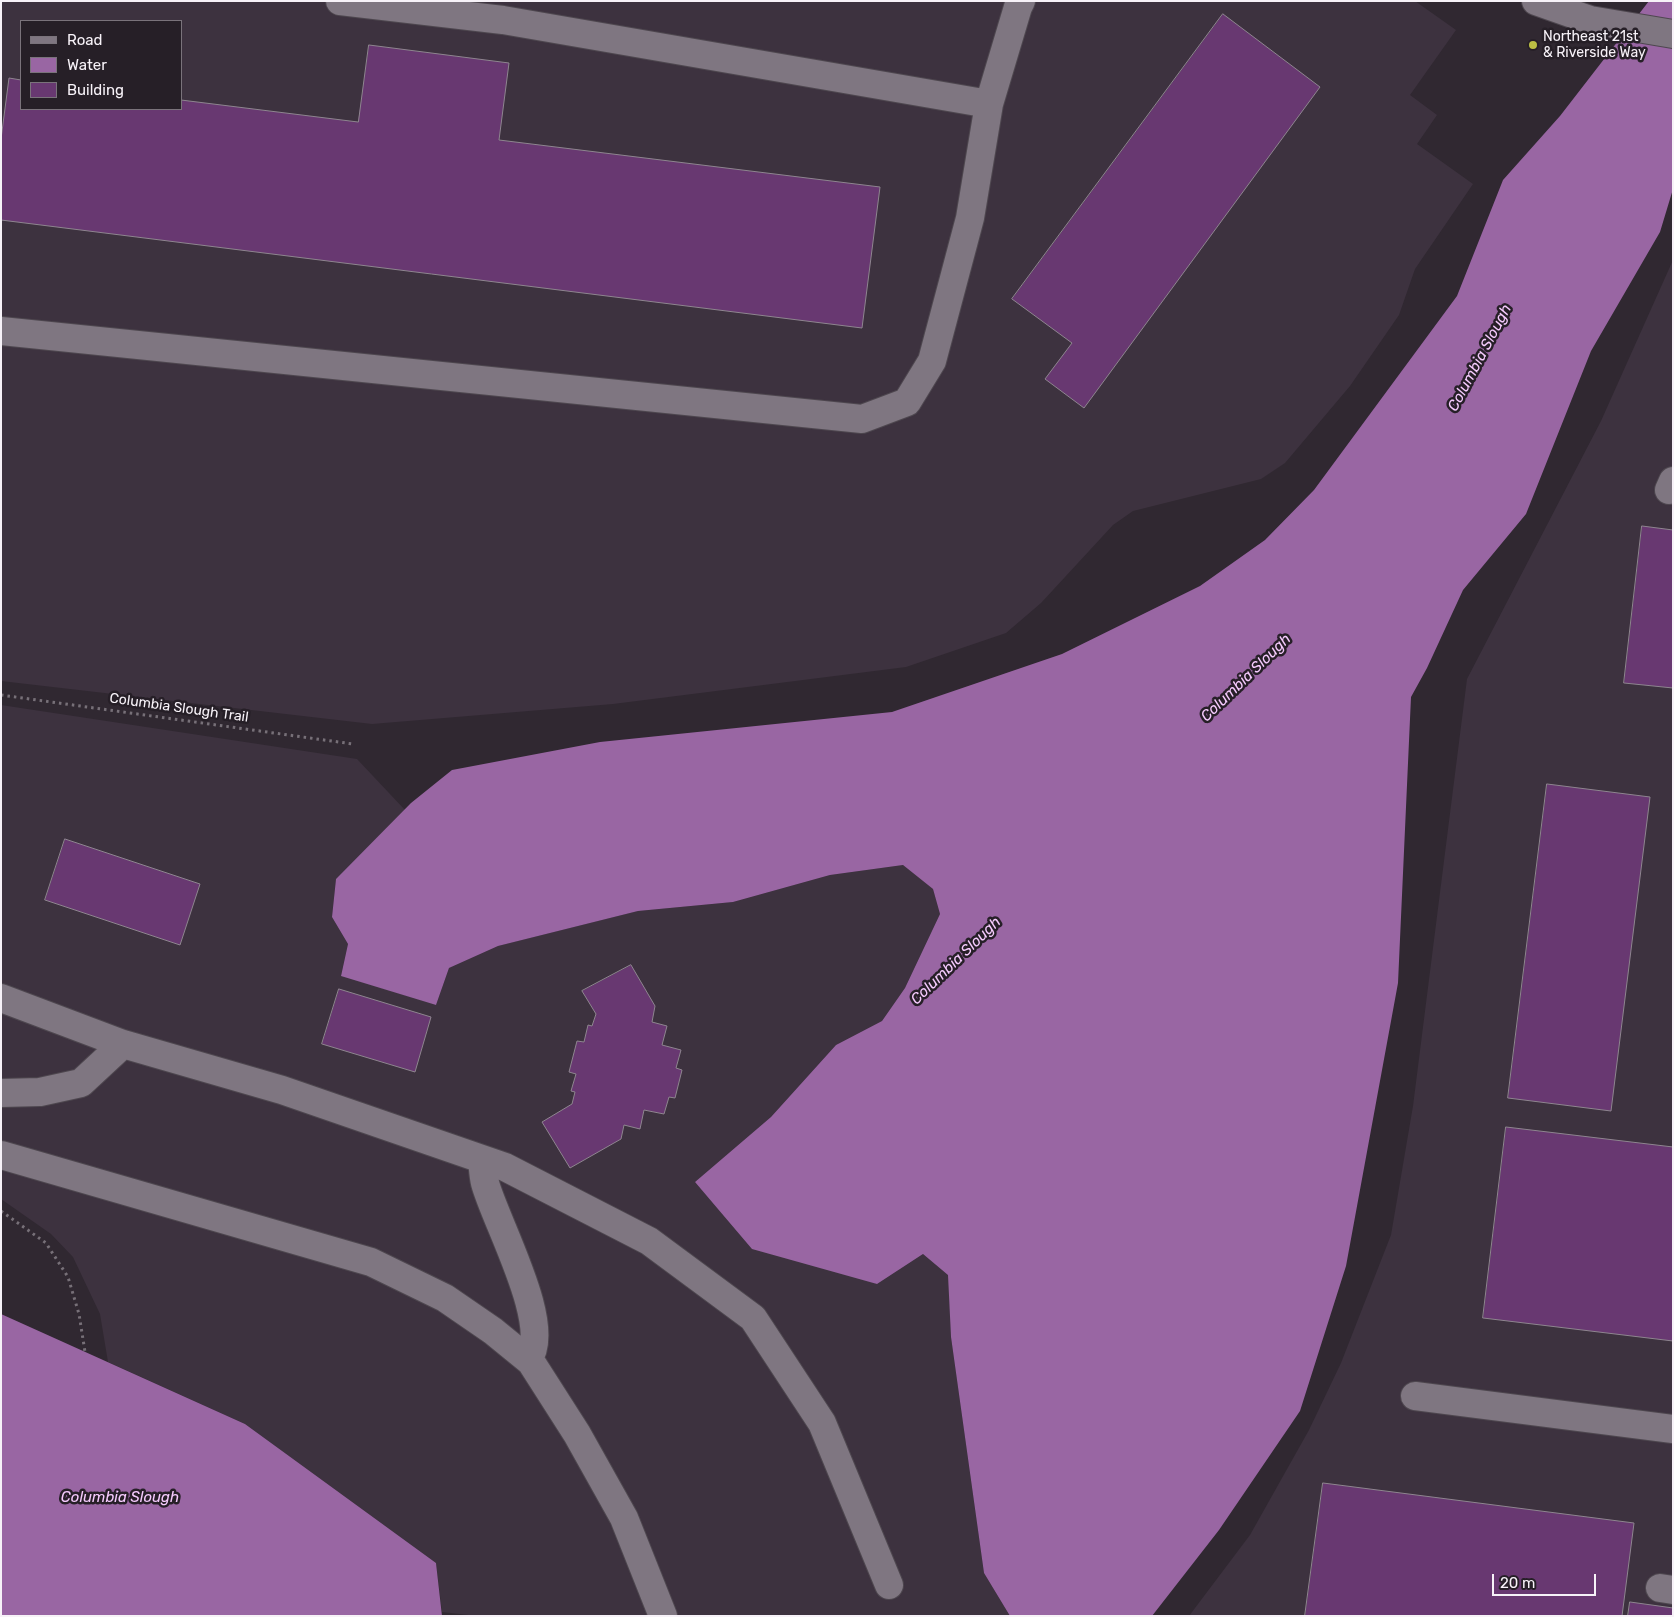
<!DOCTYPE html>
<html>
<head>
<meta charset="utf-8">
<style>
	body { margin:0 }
	#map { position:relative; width:1674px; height:1617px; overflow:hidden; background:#302831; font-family:Rubik,sans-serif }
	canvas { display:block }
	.frame { position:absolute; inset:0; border:2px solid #f7f2f8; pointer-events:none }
	.legend { position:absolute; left:20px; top:20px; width:162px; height:90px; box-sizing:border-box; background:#261f27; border:1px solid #7a737b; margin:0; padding:6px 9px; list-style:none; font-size:15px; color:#f7f2f8 }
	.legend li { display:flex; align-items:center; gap:10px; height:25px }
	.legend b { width:25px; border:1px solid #7a737b }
	.scale { position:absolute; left:1492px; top:1574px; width:104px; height:22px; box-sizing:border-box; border:2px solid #f7f2f8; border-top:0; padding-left:6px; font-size:15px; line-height:18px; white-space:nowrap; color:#f7f2f8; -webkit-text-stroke:4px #261f27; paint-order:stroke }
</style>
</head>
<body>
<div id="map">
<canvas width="1674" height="1617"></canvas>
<div class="frame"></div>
<ul class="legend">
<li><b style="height:6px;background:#7f7681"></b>Road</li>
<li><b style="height:14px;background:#9966a3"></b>Water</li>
<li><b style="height:14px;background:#683871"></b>Building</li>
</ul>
<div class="scale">20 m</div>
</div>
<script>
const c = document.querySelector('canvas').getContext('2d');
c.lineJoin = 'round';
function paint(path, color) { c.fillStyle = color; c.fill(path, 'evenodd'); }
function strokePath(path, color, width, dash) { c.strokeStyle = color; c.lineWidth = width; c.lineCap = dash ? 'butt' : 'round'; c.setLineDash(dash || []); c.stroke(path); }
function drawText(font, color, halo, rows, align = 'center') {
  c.font = font + ' Rubik,sans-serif'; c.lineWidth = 5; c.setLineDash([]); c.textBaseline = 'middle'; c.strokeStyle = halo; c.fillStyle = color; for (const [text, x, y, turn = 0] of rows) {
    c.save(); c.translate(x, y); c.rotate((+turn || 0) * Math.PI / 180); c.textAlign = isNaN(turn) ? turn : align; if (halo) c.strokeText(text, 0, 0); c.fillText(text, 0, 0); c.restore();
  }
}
paint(new Path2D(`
	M1 1H1415L1456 30 1410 95 1437 115 1417 144 1473 184 1415 269 1399 315 1350 386 1285 463 1261 479 1133 511 1113 525 1041 603 1006 633 906 667 613 704 372 724 1 681ZM21 21H181V109H21Z
	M1673 260V1616H1189L1250 1535 1309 1430 1341 1363 1391 1235 1413 1106 1467 679 1601 421Z
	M1 705 357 759 405 810 336 879 332 917 348 944 341 975 436 1005 449 968 498 946 638 911 733 902 830 875 903 865 933 889 940 914 905 988 882 1021 836 1045 771 1117 695 1182 721 1211 877 1284 923 1254 949 1275 951 1337 984 1573 1010 1616H477L442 1612 436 1563 245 1424 108 1362 100 1314 73 1257 51 1234 1 1199Z`), '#3d323f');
paint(new Path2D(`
	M1649 1H1673V189L1660 232 1591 351 1526 514 1463 590 1427 668 1411 697 1398 983 1346 1266 1300 1411 1219 1530 1152 1616H1010L984 1573 951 1337 948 1275 923 1254 877 1284 752 1249 695 1182 771 1117 836 1045 882 1021 905 988 940 914 933 889 903 865 830 875 733 902 638 911 498 946 449 968 436 1005 341 976 348 944 332 917 336 879 411 803 452 770 600 742 892 712 1062 654 1200 586 1265 540 1314 490 1457 296 1503 180 1560 116Z
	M1 1314 245 1424 436 1563 442 1616H1Z`), '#9966a3');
const building = new Path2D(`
	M1223 14 1320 87 1084 408 1045 379 1072 343 1012 299Z
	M369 45 509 63 499 140 880 187 862 328 1 220V139L9 78 21 80V109H181V100L358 122Z
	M1642 526 1673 530V688L1624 683Z
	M1547 784 1650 797 1611 1111 1508 1098Z
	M65 839 200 884 180 945 45 900Z
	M631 965 655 1006 652 1022 667 1026 662 1045 681 1050 676 1068 682 1070 675 1098 669 1097 664 1114 644 1110 640 1129 624 1125 621 1139 570 1168 542 1122 572 1104 575 1092 571 1091 576 1074 569 1072 577 1041 584 1042 588 1025 592 1026 596 1014 582 991Z
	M339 989 431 1017 415 1072 322 1044Z
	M1506 1127 1673 1147V1341L1483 1318Z
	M1323 1483 1634 1523 1622 1616H1305Z
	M1630 1602 1673 1608V1616H1628Z`);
paint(building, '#683871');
strokePath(building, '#8e858f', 1);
const minor = new Path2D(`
	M340 1 503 20 989 104
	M1536 1 1590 20 1673 34
	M1 331 862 419 907 402 932 361 970 218 989 104 1018 7 1021 1
	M1669 490 1673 481
	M1 998 123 1044 282 1090 505 1167 649 1241 753 1318 822 1423 889 1585
	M1 1093 40 1092 81 1083 123 1044
	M1 1155 371 1262 445 1298 493 1331 531 1362 577 1434 624 1518 663 1616
	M482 1160C483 1167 483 1175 485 1183 495 1221 554 1326 528 1359
	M1415 1396 1673 1429
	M1660 1588 1673 1590`);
strokePath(minor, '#4e474f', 30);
strokePath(new Path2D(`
	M1 695 353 744
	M1 1211 46 1243 68 1277 79 1314 85 1352`), '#777078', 3, [2.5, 4]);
strokePath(minor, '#7f7681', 28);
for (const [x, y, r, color] of [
	[1533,45,5,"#bcbf44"]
]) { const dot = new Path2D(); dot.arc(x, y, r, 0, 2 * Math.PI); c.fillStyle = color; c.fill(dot); strokePath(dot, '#261f27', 2); }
drawText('14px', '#f7f2f8', '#261f27', [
	["Northeast 21st",1543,37],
	["& Riverside Way",1543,53]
], 'left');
drawText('14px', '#f7f2f8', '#261f27', [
	["Columbia Slough Trail",179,708,8]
]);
drawText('italic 15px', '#f6cbfe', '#261f27', [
	["Columbia Slough",1480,358,-62],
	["Columbia Slough",1246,678,-44],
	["Columbia Slough",956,961,-44],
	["Columbia Slough",120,1498]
]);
</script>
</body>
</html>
